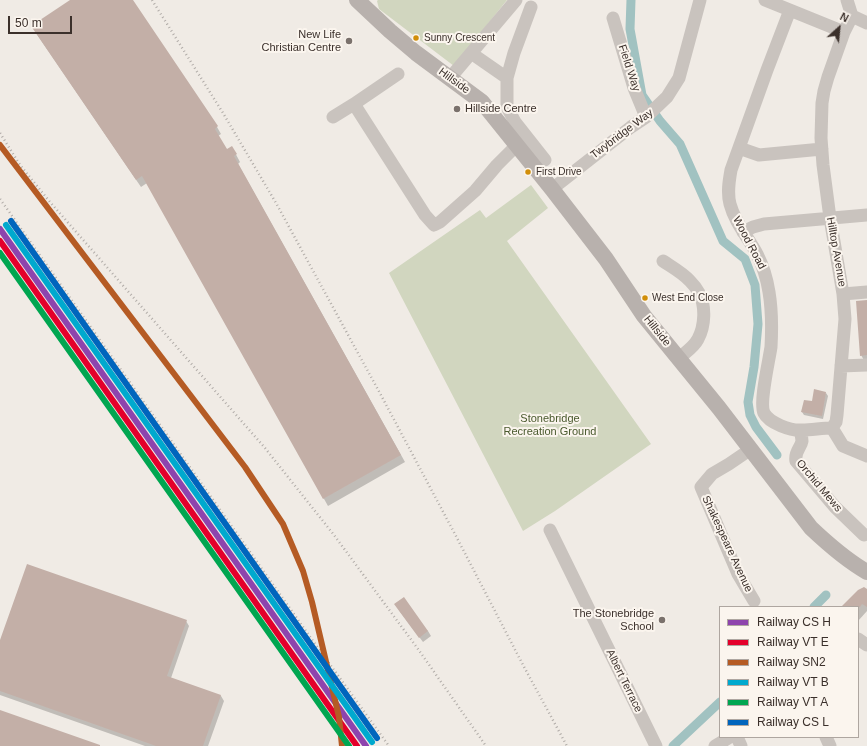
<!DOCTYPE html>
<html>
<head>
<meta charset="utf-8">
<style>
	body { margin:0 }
	#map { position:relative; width:867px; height:746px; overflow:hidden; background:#f0ebe5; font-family:Helvetica,sans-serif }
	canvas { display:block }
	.legend { position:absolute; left:719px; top:606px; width:140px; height:132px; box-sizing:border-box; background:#fbf5ee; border:1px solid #aea6a0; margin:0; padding:5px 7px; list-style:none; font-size:12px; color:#3b302b }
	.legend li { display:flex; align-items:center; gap:8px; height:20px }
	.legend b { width:20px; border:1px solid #aea6a0 }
	.north { position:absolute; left:819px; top:8px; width:40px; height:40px; -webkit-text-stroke:3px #fbf5ee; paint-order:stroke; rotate:27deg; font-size:11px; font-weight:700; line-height:16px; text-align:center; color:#3b302b }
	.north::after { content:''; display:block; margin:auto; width:14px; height:18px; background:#3b302b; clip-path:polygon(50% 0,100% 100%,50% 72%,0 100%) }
	.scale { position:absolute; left:8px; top:16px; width:64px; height:18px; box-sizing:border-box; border:2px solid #3b302b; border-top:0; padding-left:5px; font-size:12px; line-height:14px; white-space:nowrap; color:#3b302b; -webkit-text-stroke:3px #fbf5ee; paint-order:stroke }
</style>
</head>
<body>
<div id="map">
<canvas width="867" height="746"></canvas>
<ul class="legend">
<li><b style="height:5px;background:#8e44ad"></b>Railway CS H</li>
<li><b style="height:5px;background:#e4002b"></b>Railway VT E</li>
<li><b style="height:5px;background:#b55b24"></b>Railway SN2</li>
<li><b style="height:5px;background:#00a9ce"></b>Railway VT B</li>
<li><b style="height:5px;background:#00a651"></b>Railway VT A</li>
<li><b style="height:5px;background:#0065bd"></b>Railway CS L</li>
</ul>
<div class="north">N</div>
<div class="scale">50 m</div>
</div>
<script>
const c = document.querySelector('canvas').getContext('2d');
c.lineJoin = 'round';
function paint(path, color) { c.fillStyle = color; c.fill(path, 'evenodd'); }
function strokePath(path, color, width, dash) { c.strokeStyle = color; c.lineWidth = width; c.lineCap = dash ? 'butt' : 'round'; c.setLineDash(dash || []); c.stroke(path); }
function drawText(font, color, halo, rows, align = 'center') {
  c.font = font + ' Helvetica,sans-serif'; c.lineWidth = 4; c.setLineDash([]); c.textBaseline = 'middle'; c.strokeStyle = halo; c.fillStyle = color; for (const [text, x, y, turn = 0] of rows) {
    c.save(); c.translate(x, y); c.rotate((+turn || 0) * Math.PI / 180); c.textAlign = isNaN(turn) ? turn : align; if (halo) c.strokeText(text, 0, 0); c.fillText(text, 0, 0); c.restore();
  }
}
paint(new Path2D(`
	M378 0H507L454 66 379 9 377 1Z
	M531 185 548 208 507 241 651 444 555 511 523 531 389 273 480 210 486 218Z`), '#d1d6bf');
paint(new Path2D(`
	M72 0H131L217 127 221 134 218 136 227 150 232 147 240 162 238 164 405 462 328 506 147 183 141 187 36 33Z
	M867 301V362H865L861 355Z
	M826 393 828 396 823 419 804 415 802 412 812 403Z
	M867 590V611L858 621V607H843Z
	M398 609 428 631 431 636 423 642Z
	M186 621 189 626 171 678 221 696 224 701 208 746H145L0 695V643Z`), '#0003');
strokePath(new Path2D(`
	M631 0 630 29 642 95 660 121 680 144 723 241 745 259 755 285 758 324 754 367 748 402 750 415 756 427 777 455
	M814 607 826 595
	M673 746 720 702`), '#a1c2c1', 9);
paint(new Path2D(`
	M70 0H133L218 126 215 129 227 149 232 146 237 154 234 156 401 455 323 499 142 176 136 180 31 26Z
	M867 300V355L860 356 856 301Z
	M814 389 826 392 822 416 801 412 804 400 812 401Z
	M27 564 187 620 167 676 221 695 203 746H156L0 691V640Z
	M864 587 867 589V607L862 604 860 607H841L858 590Z
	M404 597 428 631 419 638 394 604Z
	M0 710 100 745V746H0Z`), '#c3afa7');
strokePath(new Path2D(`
	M765 0 844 32
	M847 0 852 16
	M531 7 514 53 507 78V107L515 122 545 160
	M790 10 767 70 731 170C729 181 727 193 730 204 735 223 748 237 757 254 763 266 767 279 769 292 772 310 772 329 771 347 769 361 759 403 764 413 769 423 791 431 802 430 812 430 822 428 832 428
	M852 16 867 23
	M613 18 634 88 646 117
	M471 53 507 78
	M398 74 354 104 425 215 434 225 440 222 475 191 497 165 517 145
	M450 78 516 0
	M333 117 354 104
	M739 148 759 155 822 149
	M552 189 631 127 646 117 667 97 679 78 700 0
	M743 232 753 227 764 224 867 215
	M663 261C672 267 683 273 690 281 693 284 697 289 699 293 706 306 705 326 698 339 694 347 686 352 679 358
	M843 294 867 292
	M841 366 867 365
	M832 428 836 422 837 415 845 319 843 294 830 218 823 165 821 138 822 103 824 91 828 77 844 32 852 16
	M832 428 843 446 867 456
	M800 431C801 434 802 438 802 441 801 448 794 452 796 461L835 507 864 535
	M751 449 729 464 712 474 701 487 738 574 754 601
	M550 530 656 746
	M858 639 867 645
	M737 737 741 746
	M826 737 830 746
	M715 746 730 737`), '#c9c3be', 13);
strokePath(new Path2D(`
	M357 0 390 31 416 53 482 102 552 189 606 259 644 316 719 408 811 528C829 545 846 560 867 572`), '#b8b1ad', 16);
strokePath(new Path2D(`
	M152 0 223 113 276 203 382 397 457 538 523 665 567 746
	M0 133 20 165 50 202 265 448 334 535 418 649 486 746
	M0 199 313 641 389 746`), '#b1aca8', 2.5, [1, 3]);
strokePath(new Path2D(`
	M0 229 366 746`), '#8e44ad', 6);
strokePath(new Path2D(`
	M0 241 357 746`), '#e4002b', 6);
strokePath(new Path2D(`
	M0 145 245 467 283 524 303 571 312 602 339 717 342 746`), '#b55b24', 6);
strokePath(new Path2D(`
	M6 225 372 742`), '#00a9ce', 6);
strokePath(new Path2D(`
	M0 253 349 746`), '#00a651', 6);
strokePath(new Path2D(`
	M11 221 377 738`), '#0065bd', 6);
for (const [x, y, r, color] of [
	[416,38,3.5,"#d18e09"],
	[349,41,4,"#7a716c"],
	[457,109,4,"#7a716c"],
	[528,172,3.5,"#d18e09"],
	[645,298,3.5,"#d18e09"],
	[662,620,4,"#7a716c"]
]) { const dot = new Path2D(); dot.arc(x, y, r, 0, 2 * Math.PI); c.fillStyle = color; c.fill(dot); strokePath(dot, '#fbf5ee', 1.5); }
drawText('10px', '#3b302b', '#fbf5ee', [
	["Sunny Crescent",424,38],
	["First Drive",536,172],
	["West End Close",652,298]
], 'left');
drawText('11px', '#3b302b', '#fbf5ee', [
	["New Life",341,35],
	["Christian Centre",341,48],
	["Hillside Centre",465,109,"left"],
	["The Stonebridge",654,614],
	["School",654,627]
], 'right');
drawText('11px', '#3b302b', '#fbf5ee', [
	["Field Way",629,68,72],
	["Hillside",454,81,36],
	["Twybridge Way",622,134,-37],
	["Wood Road",749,243,62],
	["Hilltop Avenue",836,252,80],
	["Hillside",657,331,51],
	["Orchid Mews",819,486,50],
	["Shakespeare Avenue",727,544,65],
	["Albert Terrace",624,681,64]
]);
drawText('11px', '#4a5a2e', '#fbf5ee', [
	["Stonebridge",550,419],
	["Recreation Ground",550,432]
]);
</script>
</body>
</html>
